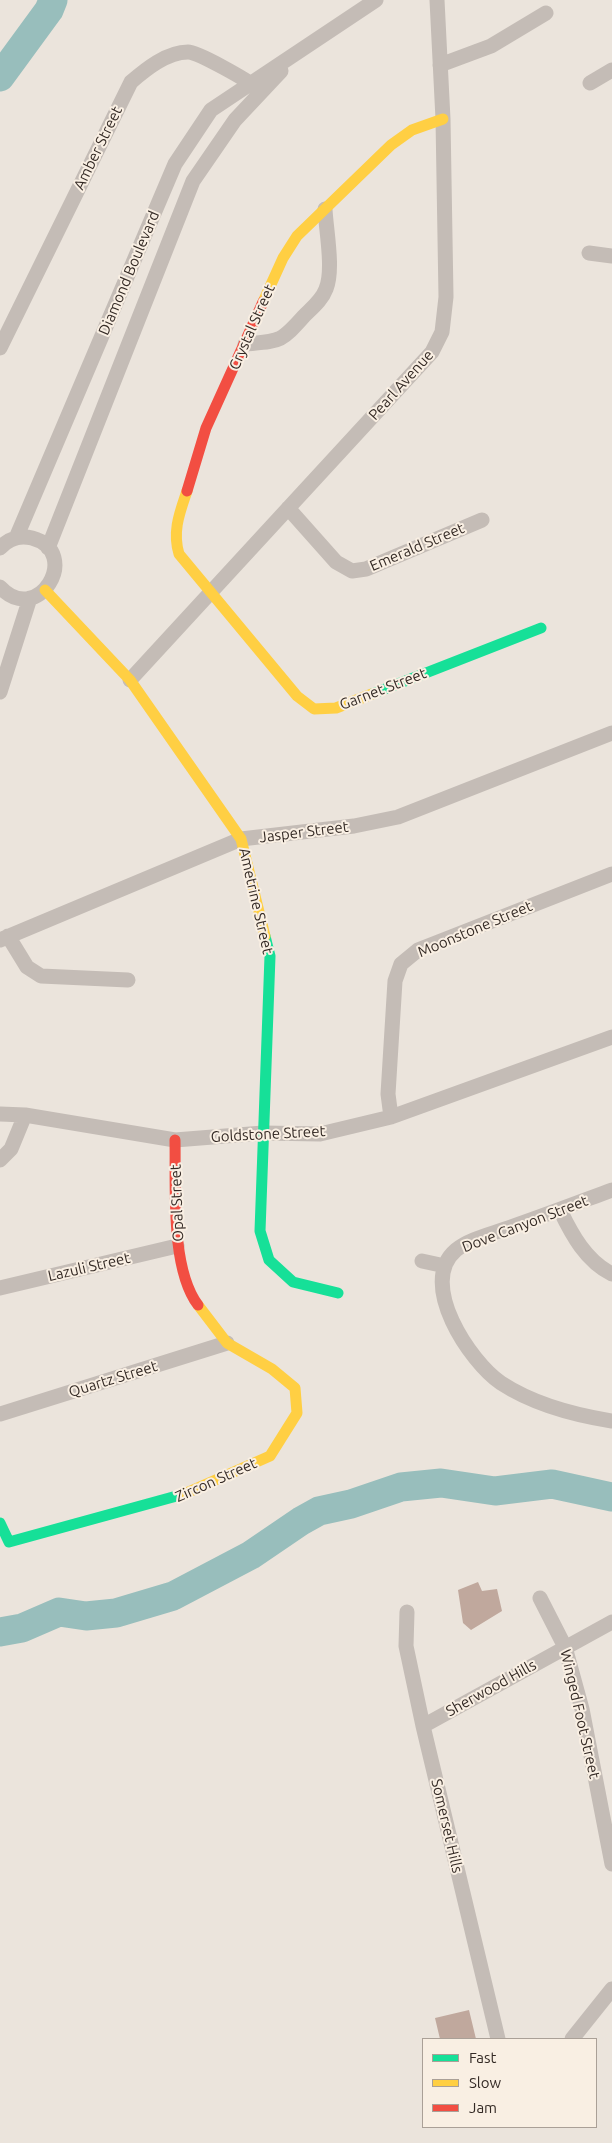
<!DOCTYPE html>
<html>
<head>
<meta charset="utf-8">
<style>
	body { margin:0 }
	#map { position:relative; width:612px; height:2143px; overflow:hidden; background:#ebe4dc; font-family:Ubuntu,sans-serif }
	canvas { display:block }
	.legend { position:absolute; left:422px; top:2038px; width:175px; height:90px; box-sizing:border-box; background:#f9efe3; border:1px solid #aaa097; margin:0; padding:6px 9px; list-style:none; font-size:15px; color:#342a25 }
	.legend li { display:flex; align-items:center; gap:10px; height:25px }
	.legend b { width:25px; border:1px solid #aaa097 }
</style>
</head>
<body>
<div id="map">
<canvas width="612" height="2143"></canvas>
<ul class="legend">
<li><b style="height:6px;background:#16e098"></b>Fast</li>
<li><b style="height:6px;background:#ffcf43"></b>Slow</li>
<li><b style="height:6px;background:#f24e42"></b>Jam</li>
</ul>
</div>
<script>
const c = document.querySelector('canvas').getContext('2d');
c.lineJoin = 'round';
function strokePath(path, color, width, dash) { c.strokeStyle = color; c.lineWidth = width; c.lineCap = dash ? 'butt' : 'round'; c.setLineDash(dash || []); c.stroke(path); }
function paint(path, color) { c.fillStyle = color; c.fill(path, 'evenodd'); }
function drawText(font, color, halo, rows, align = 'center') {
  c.font = font + ' Ubuntu,sans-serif'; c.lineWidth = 4; c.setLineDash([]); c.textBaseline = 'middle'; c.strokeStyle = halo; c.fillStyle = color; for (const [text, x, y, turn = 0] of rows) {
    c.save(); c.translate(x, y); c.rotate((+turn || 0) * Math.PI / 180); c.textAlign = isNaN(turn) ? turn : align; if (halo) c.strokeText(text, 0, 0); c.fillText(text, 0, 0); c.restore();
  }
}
strokePath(new Path2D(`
	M0 77 49 10 53 0
	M0 1632 22 1628 59 1612 86 1616 116 1613 173 1596 251 1555 301 1521 319 1511 351 1504 401 1487 441 1483 495 1491 552 1484 612 1497`), '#98bebc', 29);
paint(new Path2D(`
	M478 1582 482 1591 497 1589 502 1611 471 1630 463 1623 458 1590Z
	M469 2010 476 2039H440L435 2018Z`), '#c0a89d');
strokePath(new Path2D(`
	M440 65 491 46 546 13
	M590 83 612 70
	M589 253 612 256
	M245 344C280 341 280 343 304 316 312 308 322 300 326 289 334 270 326 230 325 209
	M0 348 131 82C146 69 167 52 188 52 198 52 247 80 257 88
	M288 508 336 562 352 571 366 569 482 520
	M16 538 175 164 211 110 376 0
	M0 548C8 539 20 535 32 538 83 552 38 628 0 587
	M48 548 193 181 235 120 281 71
	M130 680 432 352 442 332 446 297 443 119 437 0
	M0 692 30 598
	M8 936 27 967 41 976 128 980
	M0 940 241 839 354 826 398 817 612 733
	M0 1114 25 1115 175 1140 263 1133 320 1134 391 1117 612 1037
	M391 1117 388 1094 395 981 401 964 418 950 612 874
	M0 1160 11 1149 25 1115
	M612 1190C577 1203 543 1216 508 1228 492 1234 469 1239 456 1250 417 1283 470 1362 501 1383 533 1404 574 1415 612 1421
	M560 1210C572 1235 586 1261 612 1274
	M422 1261 445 1266
	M0 1288 177 1246
	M0 1414 227 1343
	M540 1598 565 1647 582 1709 612 1864
	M407 1612 406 1646 423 1726 498 2039
	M423 1726 612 1622
	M572 2039 612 1989`), '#c4bcb6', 15);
strokePath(new Path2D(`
	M372 694 541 628
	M265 936 270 956 260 1231 269 1260 293 1282 338 1293
	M0 1523 9 1542 184 1494`), '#16e098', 11);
strokePath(new Path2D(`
	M263 302 283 258 297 236 391 145 412 130 443 119
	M187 491C180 512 172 531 179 554L297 696 314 709 336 708 372 694
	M45 590 130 680 241 839 265 936
	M184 1494 270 1456 297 1413 295 1388 272 1369 227 1343 198 1305`), '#ffcf43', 11);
strokePath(new Path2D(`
	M187 491 206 428 263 302
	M175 1140C176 1185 170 1268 198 1305`), '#f24e42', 11);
drawText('15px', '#342a25', '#f9efe3', [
	["Amber Street",98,148,-64],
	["Diamond Boulevard",129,273,-67],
	["Crystal Street",252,327,-66],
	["Pearl Avenue",401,385,-48],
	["Emerald Street",417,547,-23],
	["Garnet Street",383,689,-21],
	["Jasper Street",304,832,-7],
	["Ametrine Street",256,901,77],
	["Moonstone Street",475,929,-23],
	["Goldstone Street",268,1134,-3],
	["Opal Street",177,1203,-92],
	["Dove Canyon Street",525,1224,-21],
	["Lazuli Street",89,1267,-13],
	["Quartz Street",113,1379,-17],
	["Zircon Street",216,1480,-24],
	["Sherwood Hills",491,1688,-29],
	["Winged Foot Street",580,1714,77],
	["Somerset Hills",447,1826,77]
]);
</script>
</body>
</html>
